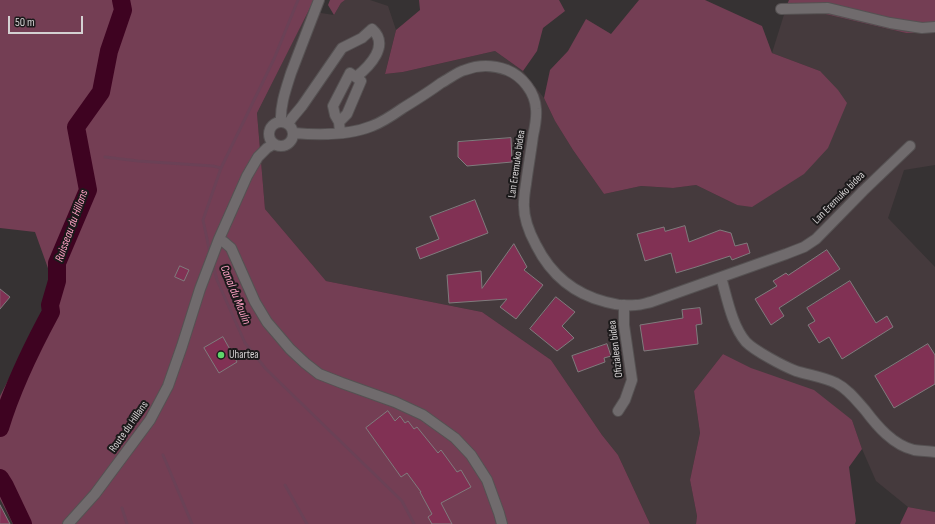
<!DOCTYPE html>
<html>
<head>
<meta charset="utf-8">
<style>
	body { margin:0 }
	#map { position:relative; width:935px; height:524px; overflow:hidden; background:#363233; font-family:"Sofia Sans Condensed",sans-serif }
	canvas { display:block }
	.scale { position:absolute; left:8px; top:16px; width:75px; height:18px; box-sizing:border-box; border:2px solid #d4d1d2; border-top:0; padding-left:5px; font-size:12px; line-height:14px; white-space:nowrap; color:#d4d1d2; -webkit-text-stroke:3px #1c1a1b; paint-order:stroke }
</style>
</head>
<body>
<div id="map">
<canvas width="935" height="524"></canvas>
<div class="scale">50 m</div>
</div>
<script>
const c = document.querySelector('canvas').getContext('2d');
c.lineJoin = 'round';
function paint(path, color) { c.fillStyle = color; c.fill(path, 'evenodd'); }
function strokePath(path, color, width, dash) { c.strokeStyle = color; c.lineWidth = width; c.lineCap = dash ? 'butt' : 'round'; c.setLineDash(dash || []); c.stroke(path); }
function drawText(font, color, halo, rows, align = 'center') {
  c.font = font + ' "Sofia Sans Condensed",sans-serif'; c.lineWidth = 4; c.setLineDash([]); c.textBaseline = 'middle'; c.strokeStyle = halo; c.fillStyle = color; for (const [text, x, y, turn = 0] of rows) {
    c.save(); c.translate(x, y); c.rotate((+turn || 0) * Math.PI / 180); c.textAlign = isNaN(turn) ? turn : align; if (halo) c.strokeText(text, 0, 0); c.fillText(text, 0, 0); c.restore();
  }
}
paint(new Path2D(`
	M345 0H370L388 6 396 30 385 74 403 72 495 51 523 71 544 98 555 121 573 150 604 194 641 186 673 188 696 185 737 205 820 71 772 53 787 5 906 33H935V165L904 170 888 218 935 267V512L908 507 876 481 862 449 852 420 723 354 694 391 700 433 690 480 697 516 696 524H650L618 455 602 435 551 360 482 312 326 281 265 209 257 113 308 11 334 15 341 3Z`), '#453a3d');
paint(new Path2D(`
	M0 0H314L257 113 265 209 326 281 482 312 551 360 602 435 618 455 650 524H13L0 499V396L31 336 50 305 49 271 35 232 0 228Z
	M330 0H345L341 3 334 15 328 5Z
	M419 0H559L565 11 543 28 537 51 523 71 495 51 403 72 385 74 396 30 420 10Z
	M639 0H705L762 26 772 53 820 71 838 90 847 103 828 148 804 174 752 207 737 205 696 185 673 188 641 186 604 194 573 150 555 121 544 98 550 70 568 51 586 19 611 34Z
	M789 0H935V33H906L787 5Z
	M723 354 751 368 814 390 852 420 862 449 849 467 856 521 855 524H696L697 516 690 480 700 433 694 391Z
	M908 507 935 512V524H900Z`), '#743e54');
strokePath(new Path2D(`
	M105 157 138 161 213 166 221 168
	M210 253 203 220 221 168 274 59 298 0
	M213 265 217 280 245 343 266 369 402 501 414 524
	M163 455 192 524
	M285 485 307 524
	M122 508 127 524`), '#6b4156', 3);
strokePath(new Path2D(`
	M0 428C12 388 31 349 51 312L50 305 57 281V263L88 190 76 127 101 92 109 51 123 10 121 0
	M0 478 5 486 23 524`), '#3e0321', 18);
const building = new Path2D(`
	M511 138 512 162 467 166 458 157V142Z
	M475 200 488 233 420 259 416 248 439 239 430 217Z
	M685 226 689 242 720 230 731 233 735 246 747 243 750 253 732 260 730 256 696 267 676 273 671 253 645 261 637 234 664 227 665 231Z
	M514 244 527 267 524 270 543 285 516 319 500 307 507 299 449 303 447 275 481 271 482 288Z
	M827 250 840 269 779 308 784 316 771 325 755 299 777 286 773 281 786 273 788 275Z
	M180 266 189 270 184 281 175 277Z
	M850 281 876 323 887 316 893 327 842 359 829 337 819 343 808 325 815 321 807 308Z
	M0 289 10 297 0 309Z
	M556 297 575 312 562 326 574 338 557 351 530 329Z
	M700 308 702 324 696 325 698 344 644 351 640 325 683 318 682 310Z
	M223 337 237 362 219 373 204 348Z
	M607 344 611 356 604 358 605 362 578 372 572 356Z
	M928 344 935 355V384L894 408 875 376Z
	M388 411 395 421 400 416 405 423 408 421 414 429 417 427 438 453 441 450 457 472 461 470 471 487 441 503 452 524H432L428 517 432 514 420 492H421L407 473 401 477 366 428Z
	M0 505 10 524H0Z`);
paint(building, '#813154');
strokePath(building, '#807b7d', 1);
const minor = new Path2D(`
	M781 9 828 8 890 23 922 28 935 27
	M269 134a12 12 0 1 1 24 0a12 12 0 1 1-24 0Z
	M281 122C280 105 286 89 291 73 300 49 310 24 319 0
	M339 122 347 114 361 81 350 73 333 106 335 115 339 122 340 132
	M288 124 292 118 302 106 342 48 362 38 372 29C390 45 370 66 356 77
	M294 133C317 135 350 135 372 126 383 122 393 115 403 108 416 100 429 92 441 83 449 79 457 72 465 70 478 65 493 65 507 70 522 76 535 92 536 109 537 118 535 127 533 136 531 152 528 168 526 184 525 190 524 196 524 202 523 217 529 232 536 245 551 275 574 294 606 302 616 305 626 306 636 305 641 305 646 303 651 302L786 254 804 247 816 239 863 191 910 146
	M219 239 224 242 231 248 255 302 267 322 290 349 305 363 319 374 342 383 395 402 423 415 455 438 471 455 487 480 499 513 502 524
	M721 277C727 298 732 326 746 342 755 351 783 366 796 371 809 375 823 377 836 383 848 389 857 401 865 410 877 426 893 445 914 450 920 451 928 451 935 452
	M618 411 625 400 632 380 624 325V305
	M68 524 95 494 150 420 168 386 182 346 200 289 219 239 247 176 258 157 267 148 274 144`);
strokePath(minor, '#555152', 12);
strokePath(minor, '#706b6d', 10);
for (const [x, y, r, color] of [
	[221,355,4,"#5fd56b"]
]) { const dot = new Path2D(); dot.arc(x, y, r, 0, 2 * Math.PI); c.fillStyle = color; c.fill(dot); strokePath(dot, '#1c1a1b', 1.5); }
drawText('11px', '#d4d1d2', '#1c1a1b', [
	["Lan Eremuko bidea",517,164,-82],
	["Lan Eremuko bidea",839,198,-45],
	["Ofizialeen bidea",616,349,-97],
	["Route du Hillans",129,427,-55]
]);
drawText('11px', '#d4d1d2', '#1c1a1b', [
	["Uhartea",229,355]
], 'left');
drawText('italic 12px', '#fca0c3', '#1c1a1b', [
	["Ruisseau du Hillans",72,226,-70],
	["Canal du Moulin",235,295,68]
]);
</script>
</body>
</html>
